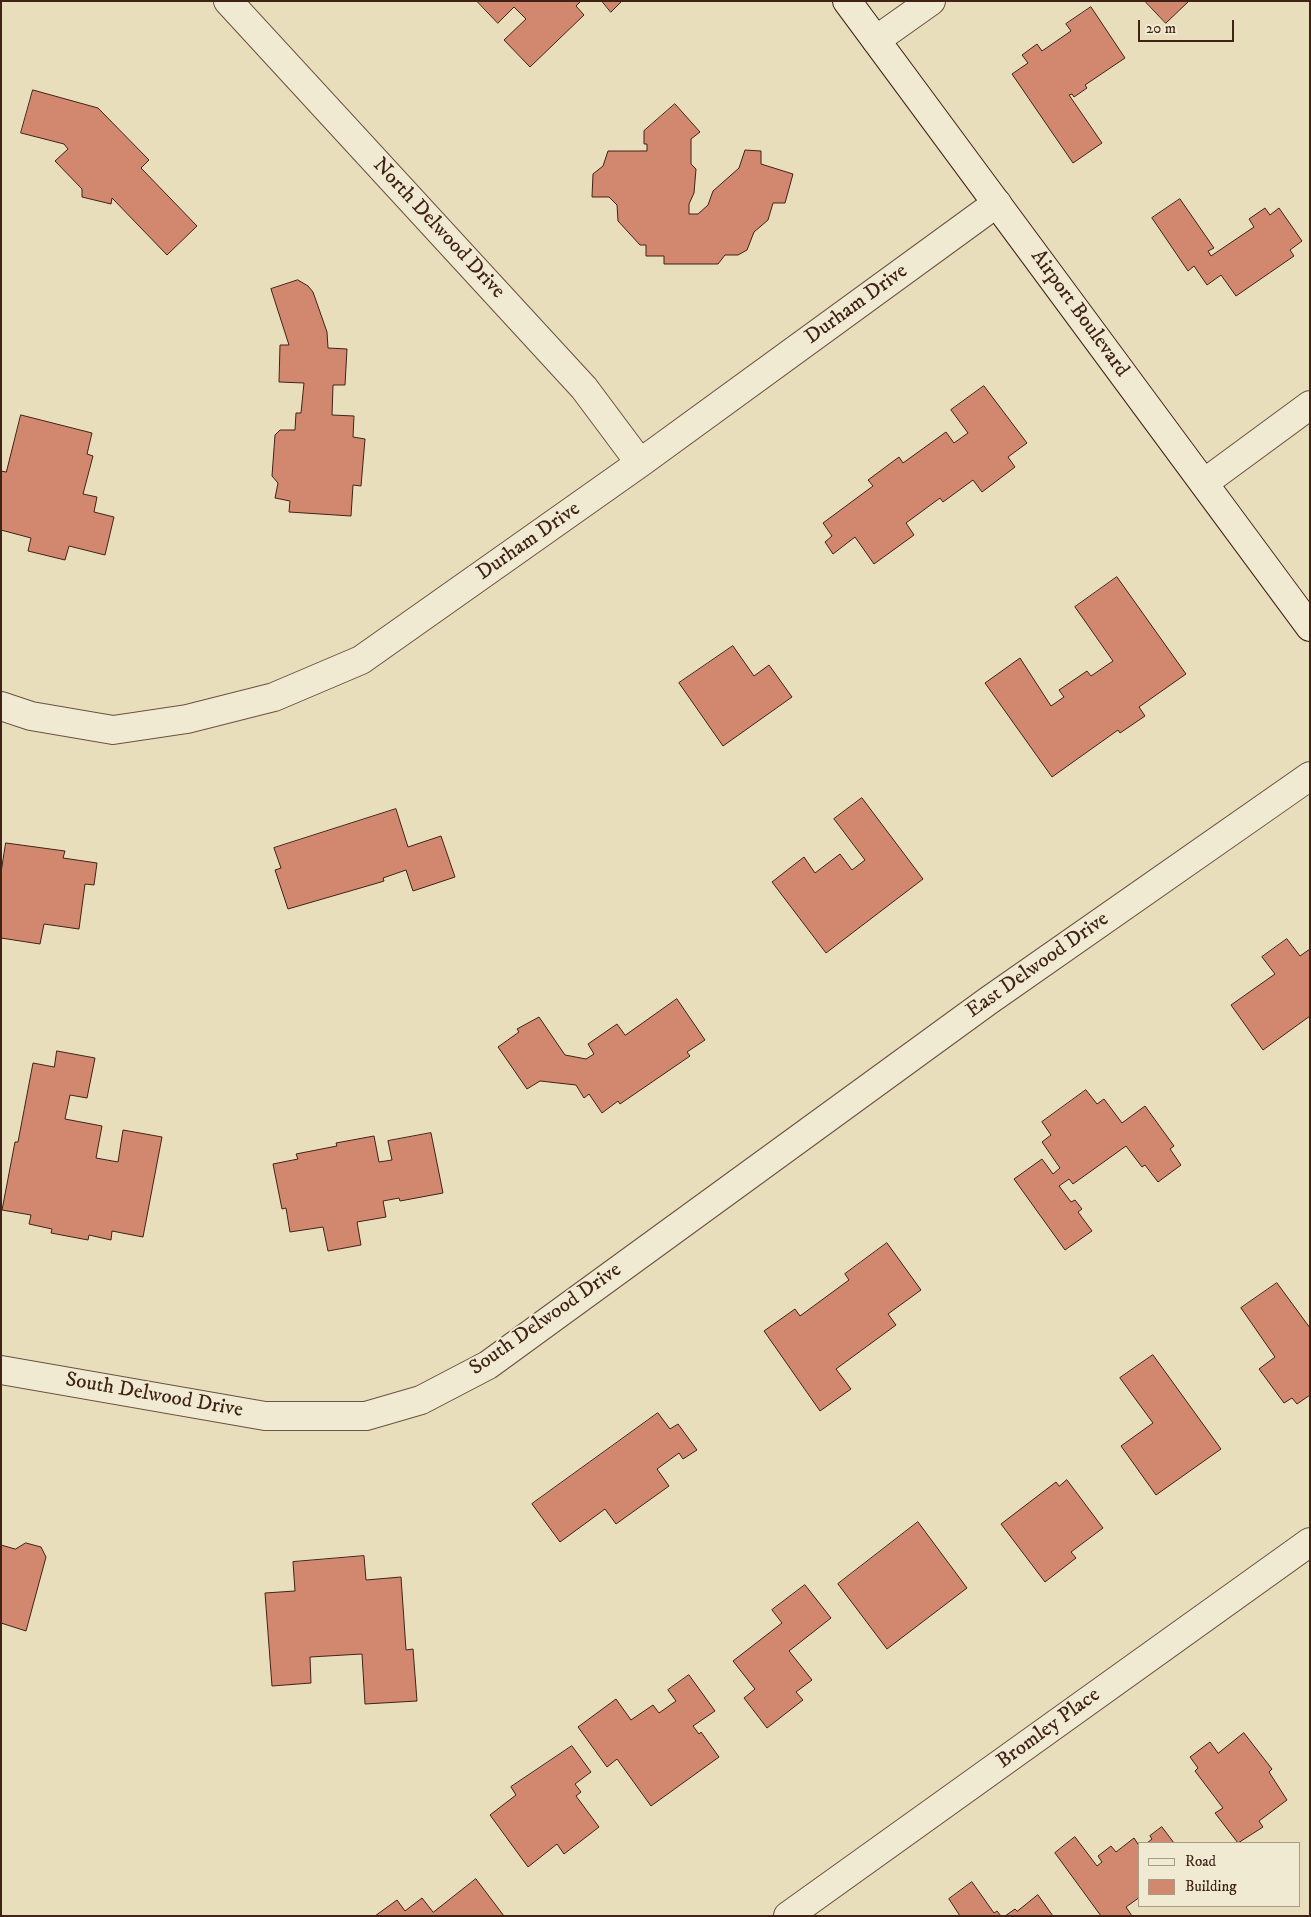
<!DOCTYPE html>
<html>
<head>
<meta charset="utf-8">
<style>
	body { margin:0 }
	#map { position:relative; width:1311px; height:1917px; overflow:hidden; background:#e8debb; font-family:"IM FELL DW Pica",serif }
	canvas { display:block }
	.frame { position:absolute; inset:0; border:2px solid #402217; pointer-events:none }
	.legend { position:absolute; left:1138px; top:1842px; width:162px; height:65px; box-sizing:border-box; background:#f0ead3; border:1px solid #aa9a88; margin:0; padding:6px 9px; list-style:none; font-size:15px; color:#402217 }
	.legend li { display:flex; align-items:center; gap:10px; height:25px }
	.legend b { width:25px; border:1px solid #aa9a88 }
	.scale { position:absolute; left:1138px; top:20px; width:96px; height:22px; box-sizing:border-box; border:2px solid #402217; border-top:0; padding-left:6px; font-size:15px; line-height:18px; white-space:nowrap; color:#402217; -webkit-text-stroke:4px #f0ead3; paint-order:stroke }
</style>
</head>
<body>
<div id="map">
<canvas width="1311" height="1917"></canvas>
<div class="frame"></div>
<ul class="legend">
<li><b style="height:6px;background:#f0ead3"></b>Road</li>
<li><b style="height:14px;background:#d2886f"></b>Building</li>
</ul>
<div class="scale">20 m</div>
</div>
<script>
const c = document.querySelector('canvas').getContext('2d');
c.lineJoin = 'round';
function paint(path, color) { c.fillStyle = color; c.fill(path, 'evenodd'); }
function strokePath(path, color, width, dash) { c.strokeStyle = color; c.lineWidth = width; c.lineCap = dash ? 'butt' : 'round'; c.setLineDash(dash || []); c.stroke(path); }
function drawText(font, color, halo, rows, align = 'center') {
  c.font = font + ' "IM FELL DW Pica",serif'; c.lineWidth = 4; c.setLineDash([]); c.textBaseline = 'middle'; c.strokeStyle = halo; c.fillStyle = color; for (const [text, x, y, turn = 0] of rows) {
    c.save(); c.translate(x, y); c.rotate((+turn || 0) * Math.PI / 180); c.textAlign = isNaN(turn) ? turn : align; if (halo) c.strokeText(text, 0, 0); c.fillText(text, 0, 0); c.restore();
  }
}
const building = new Path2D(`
	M477 1H581L576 6 584 15 530 67 504 40 526 19 514 7 498 23Z
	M602 1H622L611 12Z
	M1145 1H1189L1166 23Z
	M1091 7 1125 58 1085 85 1087 88 1074 97 1072 94 1069 95 1102 143 1073 163 1012 74 1028 63 1022 55 1037 44 1042 51 1071 31 1066 24Z
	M33 90 98 108 149 160 141 168 197 226 167 255 112 198 111 204 82 197V189L55 161 68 149 64 144 21 133Z
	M675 104 700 132 691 139V164L696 169 694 193 689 204V214H698L708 205 713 191 739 168 745 150 761 151V164L793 174 785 203H773L768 220 754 232 747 250 738 255H725L718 264H664V256H646V245H640L618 221 617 205 609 197H592L593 174 603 166 608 151H647V144H644V131Z
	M1180 199 1214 248 1208 251 1211 256 1254 227 1249 219 1265 208 1270 215 1279 208 1302 241 1290 250 1294 256 1236 296 1221 275 1207 285 1194 266 1188 271 1152 218Z
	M298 280 308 286 313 292 327 332 328 348 347 349 345 385H333L332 415 354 416 353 437 365 439 361 486 353 485 351 516 289 512 290 501 275 498 278 483 272 476 275 435 280 430H295L296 413H301L304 383 279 382 280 345H289L271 289Z
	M984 386 1027 443 1008 457 1015 467 982 492 973 480 943 502 940 498 906 523 914 535 874 564 855 537 833 554 825 542 832 536 823 523 873 486 868 480 899 457 903 463 946 432 954 443 968 433 951 410Z
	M21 415 92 433 87 454 93 456 83 494 97 497 94 512 114 517 105 555 69 546 65 560 28 551 31 538 1 530V471L6 472Z
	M1117 577 1186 674 1139 707 1145 716 1120 733 1118 730 1052 777 985 683 1020 658 1051 706 1064 697 1059 690 1087 671 1091 676 1113 661 1075 607Z
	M733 646 754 676 769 665 792 697 723 746 679 683Z
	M862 798 923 879 826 953 772 882 804 857 815 873 840 854 852 870 865 860 834 819Z
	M396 809 408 847 441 836 455 877 413 891 406 870 383 878 384 881 381 882 288 909 275 870 281 868 274 848Z
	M6 843 65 851 63 858 97 863 94 885 85 884 79 929 44 924 40 944 1 938V873Z
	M1287 939 1300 956 1310 949V1016L1263 1050 1231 1005 1275 974 1262 957Z
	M677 999 705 1040 687 1052 690 1056 620 1104 618 1101 602 1113 589 1094 584 1098 576 1085 540 1081 527 1089 498 1047 519 1032 517 1029 539 1017 565 1055 586 1059 594 1054 588 1044 617 1024 625 1035Z
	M57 1051 95 1058 87 1098 70 1095 65 1119 102 1126 96 1158 118 1162 123 1130 162 1137 143 1237 112 1231 111 1240 89 1235 88 1240 51 1233 52 1229 29 1224 31 1215 2 1210 15 1142H18L33 1063 54 1067Z
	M1086 1090 1097 1104 1104 1099 1122 1123 1145 1106 1174 1146 1170 1149 1181 1165 1158 1182 1145 1165 1142 1167 1126 1146 1073 1184 1069 1179 1059 1186 1071 1202 1075 1200 1082 1209 1078 1212 1092 1231 1065 1250 1014 1179 1042 1159 1053 1174 1060 1168 1042 1142 1051 1135 1042 1122Z
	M431 1133 443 1193 400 1201 399 1198 383 1201 386 1217 357 1222 361 1245 328 1251 323 1227 290 1232 286 1208 282 1209 273 1164 298 1159 296 1154 337 1146 336 1143 374 1136 379 1162 392 1160 388 1141Z
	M887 1243 921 1290 888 1314 896 1325 836 1369 851 1389 820 1411 764 1331 795 1309 800 1316 849 1280 845 1274Z
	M1277 1283 1310 1328V1395L1297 1404 1292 1398 1284 1403 1259 1369 1275 1357 1241 1308Z
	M1153 1355 1221 1449 1156 1495 1121 1446 1153 1423 1120 1378Z
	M658 1413 670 1429 678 1424 697 1450 683 1459 679 1453 657 1469 669 1486 616 1524 605 1509 560 1542 532 1504Z
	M1067 1480 1103 1528 1071 1552 1076 1558 1045 1582 1001 1524 1056 1482 1059 1486Z
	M918 1522 967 1588 887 1649 838 1584Z
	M26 1543 41 1547 46 1557 26 1631 1 1623V1545L15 1549Z
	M364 1556 366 1580 401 1577 406 1650 413 1649 417 1701 365 1704 362 1654 310 1657 311 1683 272 1686 265 1593 295 1591 293 1562Z
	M805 1585 831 1618 789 1651 812 1680 796 1692 803 1700 767 1728 744 1698 755 1689 733 1661 782 1623 772 1610Z
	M689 1675 715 1711 693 1726 699 1734 701 1732 719 1757 651 1806 617 1759 607 1767 578 1727 616 1699 631 1720 653 1705 659 1713 676 1701 668 1690Z
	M1244 1733 1272 1769 1269 1772 1287 1800 1259 1821 1263 1827 1238 1843 1215 1813 1223 1808 1195 1771 1198 1768 1190 1757 1210 1742 1218 1753Z
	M572 1746 591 1772 575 1784 581 1792 576 1796 599 1827 564 1854 557 1844 528 1867 490 1815 516 1795 511 1787Z
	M1162 1827 1174 1843H1147L1152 1839 1150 1836Z
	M1075 1837 1097 1866 1102 1862 1098 1856 1111 1846 1116 1852 1134 1838 1140 1847V1897L1126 1907 1132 1916H1101L1055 1853Z
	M476 1879 504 1916H375L397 1900 405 1911 422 1898 433 1912Z
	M972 1882 994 1913 997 1911 1001 1916H960L949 1899Z
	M1038 1895 1053 1916H1005L1015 1909 1017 1911Z`);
paint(building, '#d2886f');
strokePath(building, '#402217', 1);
const minor = new Path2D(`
	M228 1 584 388 640 463
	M876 40 931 1
	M1204 483 1310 405
	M1 706 31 716 113 730 187 719 274 697 361 660 640 463 997 203
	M1 1370 265 1416H366L421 1400 488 1365 988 1001 1310 776
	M788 1916 1310 1542`);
const secondary = new Path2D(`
	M847 1 1310 627`);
strokePath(minor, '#6a5140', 30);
strokePath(secondary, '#402217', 30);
strokePath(minor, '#f0ead3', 28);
strokePath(secondary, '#f0ead3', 28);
drawText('21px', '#402217', '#f0ead3', [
	["North Delwood Drive",438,229,47],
	["Durham Drive",857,305,-36],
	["Airport Boulevard",1079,314,54],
	["Durham Drive",529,542,-35],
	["East Delwood Drive",1038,966,-35],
	["South Delwood Drive",546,1320,-35],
	["South Delwood Drive",154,1396,10],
	["Bromley Place",1049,1729,-36]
]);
</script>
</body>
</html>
